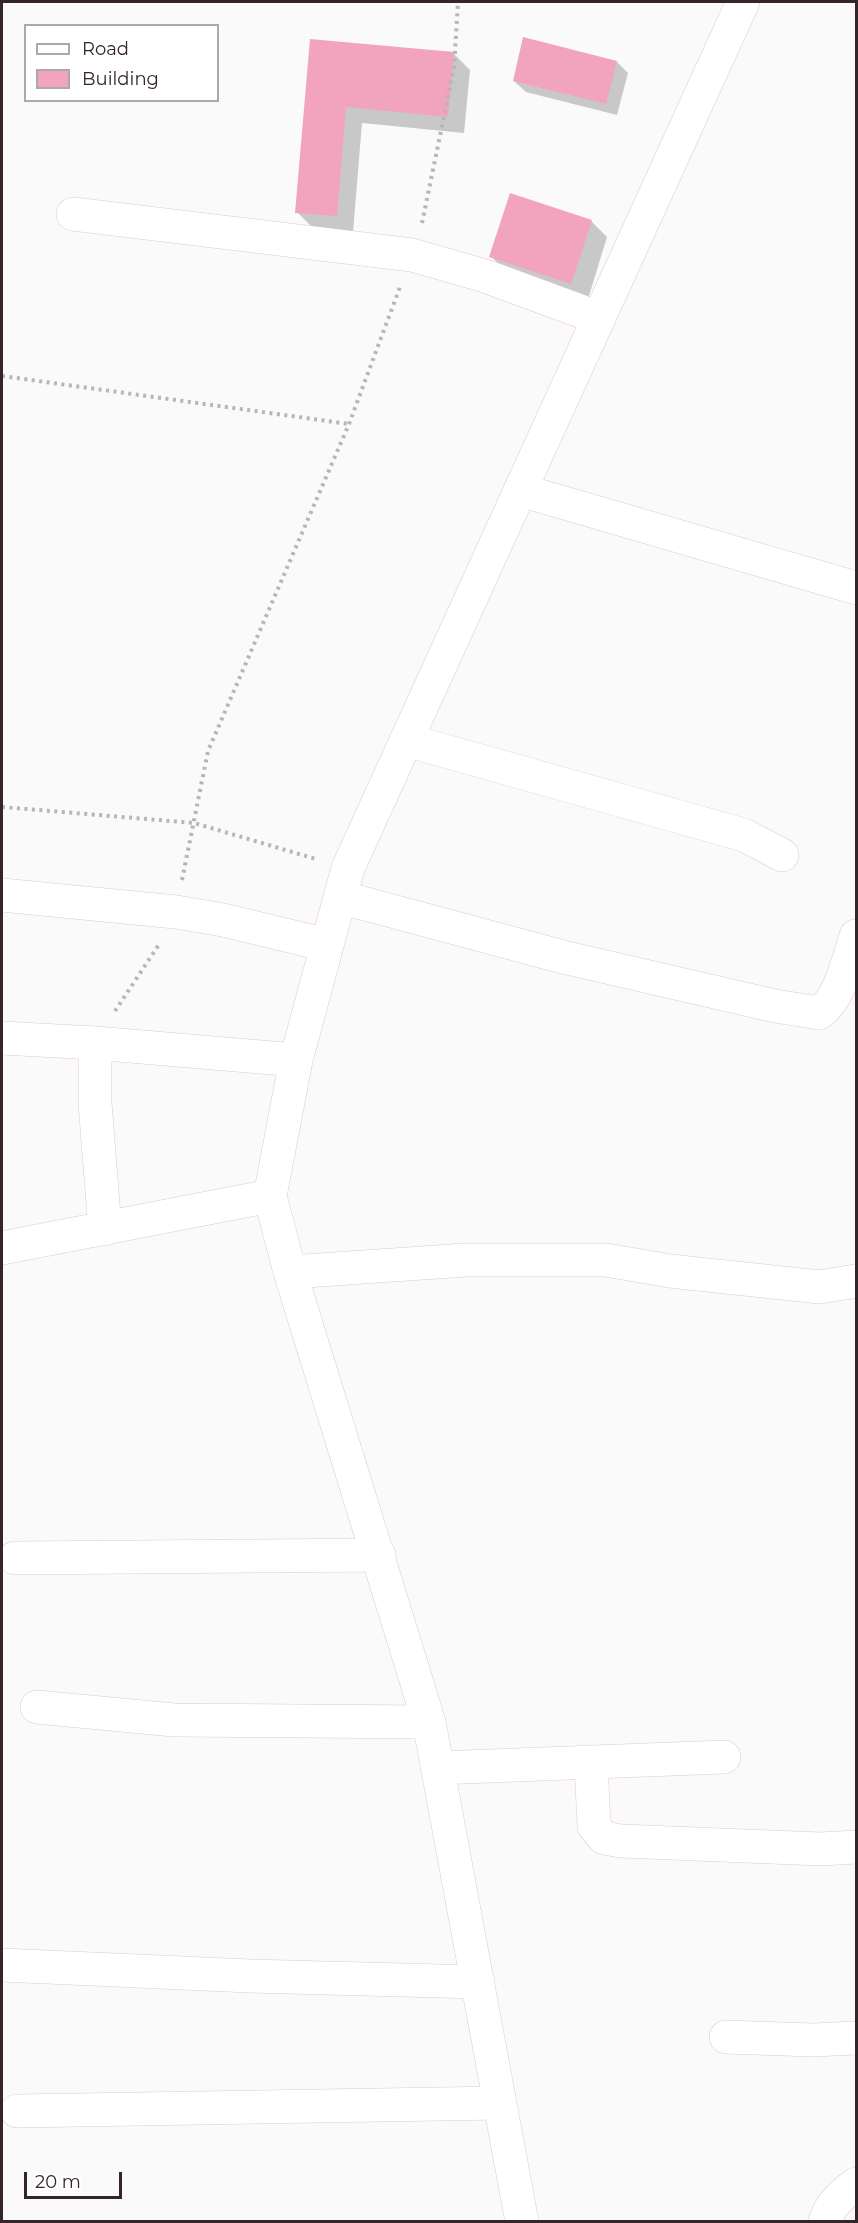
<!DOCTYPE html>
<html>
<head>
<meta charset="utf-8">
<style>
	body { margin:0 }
	#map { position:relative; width:858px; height:2223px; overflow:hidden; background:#fafafa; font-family:Montserrat,sans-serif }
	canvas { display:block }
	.frame { position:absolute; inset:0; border:3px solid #332529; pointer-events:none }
	.legend { position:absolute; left:24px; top:24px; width:195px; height:78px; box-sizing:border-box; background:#fff; border:2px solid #ada8a9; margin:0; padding:8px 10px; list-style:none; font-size:18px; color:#332529 }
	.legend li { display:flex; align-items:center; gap:12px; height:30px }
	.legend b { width:30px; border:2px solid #ada8a9 }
	.scale { position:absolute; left:24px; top:2172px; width:98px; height:27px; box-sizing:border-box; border:3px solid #332529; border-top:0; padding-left:8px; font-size:18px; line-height:21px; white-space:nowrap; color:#332529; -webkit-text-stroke:4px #fff; paint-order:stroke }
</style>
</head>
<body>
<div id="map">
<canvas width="858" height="2223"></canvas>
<div class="frame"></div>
<ul class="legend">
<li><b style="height:8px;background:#fff"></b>Road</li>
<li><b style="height:16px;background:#f2a3be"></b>Building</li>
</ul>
<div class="scale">20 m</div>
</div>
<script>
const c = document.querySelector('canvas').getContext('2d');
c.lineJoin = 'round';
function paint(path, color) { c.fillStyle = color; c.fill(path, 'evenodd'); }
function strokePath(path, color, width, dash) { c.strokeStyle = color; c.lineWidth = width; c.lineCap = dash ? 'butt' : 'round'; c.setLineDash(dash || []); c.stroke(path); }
paint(new Path2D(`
	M312 40 454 54 470 70 464 133 362 123 353 232 313 228 297 212Z
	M617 62 628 73 617 115 526 92 514 81Z
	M591 221 607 237 588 299 507 273 491 256Z`), '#0003');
paint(new Path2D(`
	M523 37 617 61 606 104 513 81Z
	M310 39 454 52 448 117 346 107 337 216 295 213Z
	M510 193 592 220 571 284 489 257Z`), '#f2a3be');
const minor = new Path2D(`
	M73 214 412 255 485 276 599 318
	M520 490 856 588
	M406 740 744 835 782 855
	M2 895 176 912 223 920 327 945
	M340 897 563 957 775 1006 819 1013C840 999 848 960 856 936
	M2 1038 95 1043 296 1060
	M95 1043V1103L105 1229
	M2 1248 270 1196
	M290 1272 466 1260H606L670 1271 820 1287 856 1281
	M15 1558 379 1555
	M37 1707 174 1720 429 1722
	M591 1762 594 1826 604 1838 621 1841 821 1849 856 1847
	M438 1768 724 1757
	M2 1965 250 1976 478 1982
	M726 2037 813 2040 856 2038
	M17 2111 500 2103
	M522 2222 429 1722 290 1272 270 1196 296 1060 348 868 743 2
	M825 2222C829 2205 843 2193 856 2184`);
strokePath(minor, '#e9c4d0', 34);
strokePath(new Path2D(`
	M422 223 454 68 458 2
	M2 376 349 424
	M2 807 194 823 316 859
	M182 880 208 751 349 424 400 287
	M115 1011 160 943`), '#b9b4b5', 4, [3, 4.5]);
strokePath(minor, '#fff', 33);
</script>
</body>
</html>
